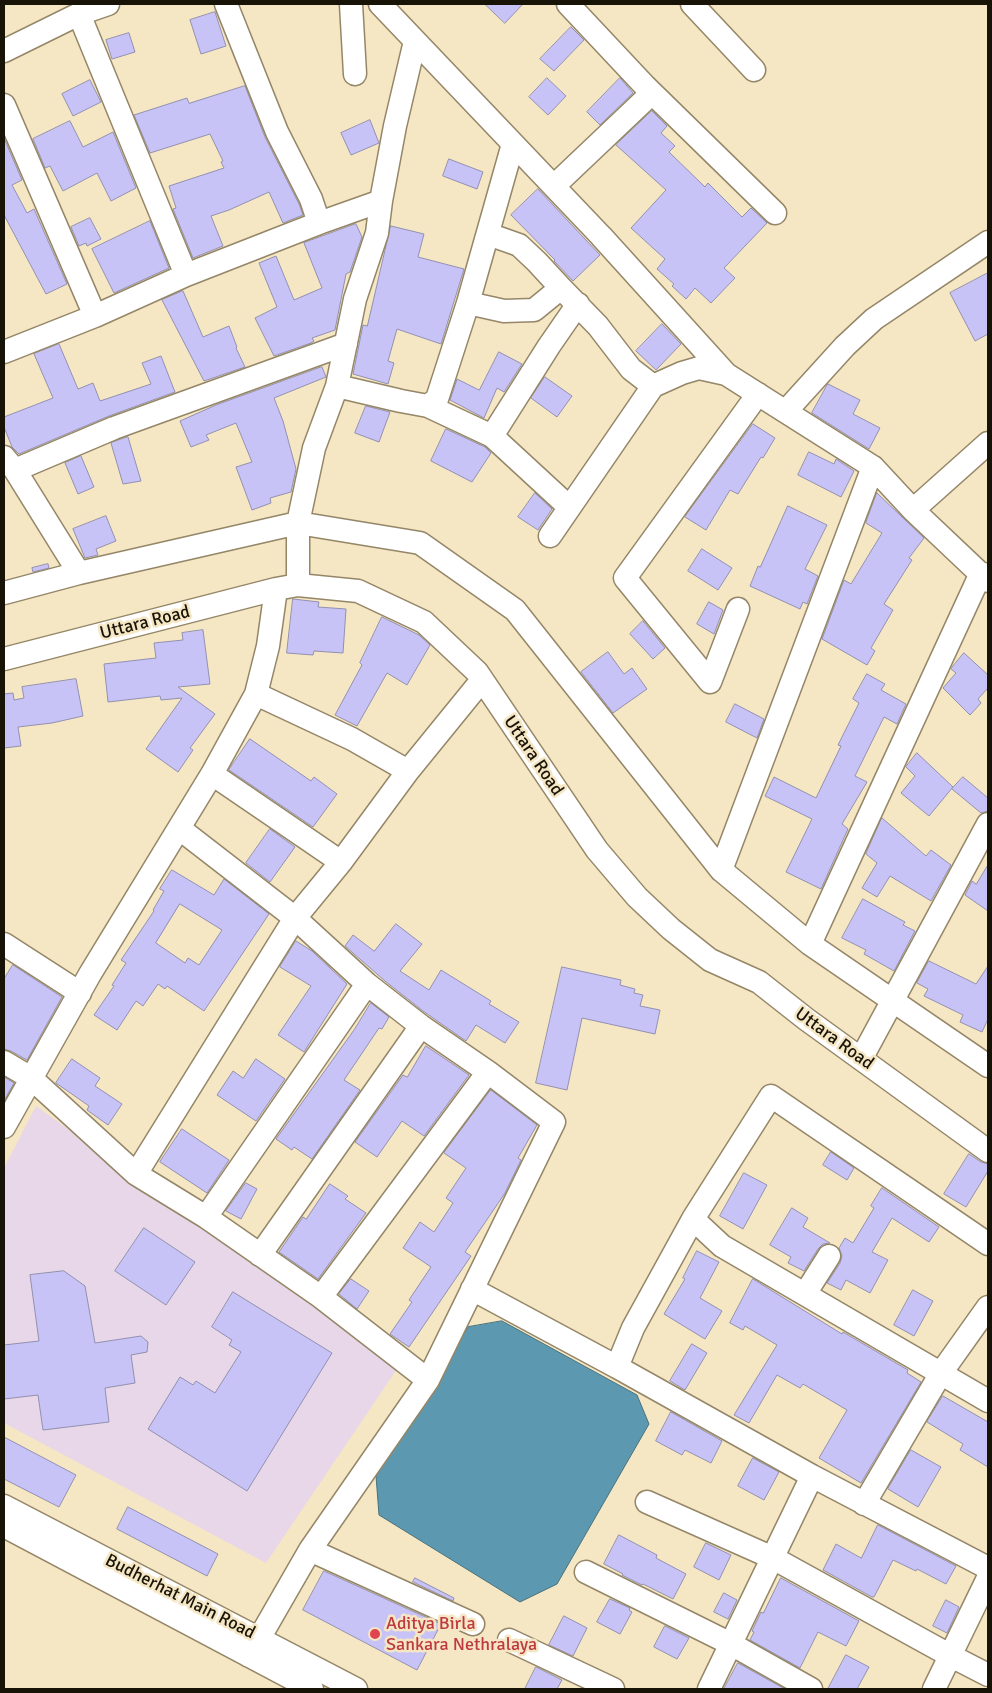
<!DOCTYPE html>
<html>
<head>
<meta charset="utf-8">
<style>
	body { margin:0 }
	#map { position:relative; width:992px; height:1693px; overflow:hidden; background:#f5e6c4; font-family:Signika,sans-serif }
	canvas { display:block }
	.frame { position:absolute; inset:0; border:5px solid #181307; pointer-events:none }
</style>
</head>
<body>
<div id="map">
<canvas width="992" height="1693"></canvas>
<div class="frame"></div>
</div>
<script>
const c = document.querySelector('canvas').getContext('2d');
c.lineJoin = 'round';
function paint(path, color) { c.fillStyle = color; c.fill(path, 'evenodd'); }
function strokePath(path, color, width, dash) { c.strokeStyle = color; c.lineWidth = width; c.lineCap = dash ? 'butt' : 'round'; c.setLineDash(dash || []); c.stroke(path); }
function drawText(font, color, halo, rows, align = 'center') {
  c.font = font + ' Signika,sans-serif'; c.lineWidth = 5; c.setLineDash([]); c.textBaseline = 'middle'; c.strokeStyle = halo; c.fillStyle = color; for (const [text, x, y, turn = 0] of rows) {
    c.save(); c.translate(x, y); c.rotate((+turn || 0) * Math.PI / 180); c.textAlign = isNaN(turn) ? turn : align; if (halo) c.strokeText(text, 0, 0); c.fillText(text, 0, 0); c.restore();
  }
}
paint(new Path2D(`
	M36 1106 399 1366 266 1563 4 1423V1168Z`), '#e8d7e8');
const water = new Path2D(`
	M502 1321 637 1395 649 1424 557 1584 520 1602 379 1515 376 1476 468 1327Z`);
paint(water, '#5c99b0');
strokePath(water, '#48717d', 1);
const building = new Path2D(`
	M485 4H523L505 23Z
	M215 12 226 46 201 54 190 20Z
	M571 27 584 40 554 71 540 59Z
	M129 33 135 52 112 59 106 40Z
	M547 78 566 96 548 115 529 97Z
	M620 78 633 93 600 125 587 112Z
	M90 80 101 102 73 116 62 94Z
	M245 86 265 137 299 204 303 215 283 223 269 192 229 210 211 216 223 246 193 258 173 209 176 208 169 186 224 168 221 162 223 161 210 134 150 153 134 115 187 98 189 103Z
	M652 111 667 126 661 133 675 146 669 152 705 187 708 183 742 217 751 208 767 223 724 268 735 278 711 303 695 288 686 299 672 286 674 284 657 269 665 259 631 228 666 190 616 145Z
	M370 120 379 143 351 155 341 133Z
	M70 121 83 147 113 132 136 188 111 201 97 173 63 191 50 166 45 168 33 139Z
	M4 138 22 180 12 185 27 213 34 209 67 284 46 294 4 215Z
	M449 159 483 172 477 189 443 176Z
	M538 189 600 255 573 281 554 261 555 260 511 215Z
	M90 218 101 239 87 246 86 243 79 246 71 227Z
	M150 221 169 268 114 293 92 249Z
	M356 224 362 237 350 272 346 274 335 330 312 338 314 341 311 343 274 356 255 318 277 307 259 263 276 256 294 300 322 288 304 243Z
	M391 226 424 234 418 257 464 269 441 344 397 329 388 361 394 363 388 384 353 374 363 325 367 326Z
	M988 273V334L975 341 950 293Z
	M183 291 203 337 229 326 237 347 236 348 245 367 204 381 162 300Z
	M662 324 681 344 656 370 636 351Z
	M59 344 78 389 93 383 100 401 151 384 142 363 161 356 175 392 109 416 19 454 12 447 4 427V417L53 398 34 354Z
	M499 352 522 364 504 392 497 388 484 418 450 400 457 379 479 390Z
	M322 367 326 377 274 398 283 421 296 469 291 492 270 498 271 503 252 510 236 467 252 462 236 423 206 435 209 440 191 447 180 421 216 405Z
	M545 377 572 396 557 417 531 398Z
	M828 384 860 400 853 414 880 428 869 449 812 413Z
	M366 406 390 412 379 442 355 433Z
	M753 424 775 438 763 458 761 457 738 494 730 490 706 530 685 517Z
	M446 429 485 447 491 453 472 482 431 461Z
	M128 437 141 481 123 484 111 443Z
	M809 452 834 464 836 459 854 471 841 497 798 475Z
	M81 456 94 487 78 494 65 463Z
	M535 493 552 509 538 530 518 517Z
	M877 493 924 538 909 558 912 560 884 604 893 610 871 648 875 651 867 665 822 639 844 580 851 584 882 533 866 523Z
	M788 506 827 525 805 569 818 576 807 604 803 602 800 609 750 586 758 566 760 567Z
	M106 516 116 541 96 549 98 555 85 558 73 529Z
	M702 549 732 568 718 590 688 571Z
	M48 564 49 568 33 572 32 568Z
	M293 599 319 602 318 607 346 609 343 653 314 651 313 655 287 653Z
	M709 602 723 610 714 634 697 624Z
	M382 617 419 635 430 645 407 685 387 673 357 726 335 715 362 665 360 663Z
	M643 621 665 648 653 659 630 634Z
	M203 630 210 684 178 687 215 714 190 748 193 750 178 772 146 749 182 698 161 700 160 696 108 702 104 664 156 658 154 643 183 640 182 633Z
	M608 652 624 674 632 668 647 689 613 713 581 672Z
	M964 653 988 675V688L978 699 981 703 970 715 943 688 956 673 951 669Z
	M867 674 885 684 881 690 906 704 897 724 884 717 855 776 867 782 842 824 848 829 821 889 786 872 812 819 765 796 774 777 816 798 841 746 838 745 859 703 853 699Z
	M76 679 83 716 52 723 18 727 21 746 4 748V694L13 693 14 700 24 698 22 687Z
	M735 704 764 719 757 738 726 722Z
	M250 739 311 781 314 777 337 794 313 827 229 770Z
	M917 753 953 787 929 816 901 793 915 776 906 767Z
	M963 777 988 798V811L981 813 952 789Z
	M882 818 926 856 931 850 951 865 931 901 890 876 877 897 862 888 877 863 866 854Z
	M270 829 295 847 270 882 246 863Z
	M988 865V911L965 895 972 881 976 884Z
	M172 870 214 895 224 879 269 914 204 1011 167 986 165 989 158 984 143 1006 136 1001 117 1030 94 1015 114 986 112 985 126 963 121 960 154 911 153 910 164 891 160 889ZM180 904 222 930 199 965 188 958 185 963 156 943Z
	M863 899 905 922 903 925 915 931 894 971 864 954 866 950 842 938Z
	M396 924 422 944 400 971 429 990 441 970 491 1001 489 1004 519 1022 505 1043 476 1025 466 1041 423 1011 385 981 345 946 353 935 374 951Z
	M296 941 312 951 347 984 304 1052 278 1035 311 986 280 967Z
	M929 961 976 984 988 966V1019L982 1032 960 1022 963 1015 924 996 928 989 917 983Z
	M13 965 62 997 27 1060 11 1051 4 1049V979Z
	M562 967 621 980 620 985 635 989 634 993 643 995 640 1006 660 1010 655 1034 582 1018 567 1090 536 1083Z
	M371 1003 389 1017 382 1029 379 1028 344 1080 360 1090 312 1159 294 1147 292 1150 276 1139 354 1030Z
	M426 1046 469 1075 424 1136 402 1121 377 1157 355 1142 403 1075 407 1077Z
	M72 1059 100 1078 95 1086 122 1104 108 1125 87 1110 89 1106 56 1083Z
	M256 1059 285 1079 256 1121 217 1095 233 1071 243 1078Z
	M4 1077 14 1083 4 1101Z
	M491 1090 537 1125 518 1158 521 1160 505 1193 465 1252 471 1256 409 1347 390 1334 412 1302 409 1300 431 1267 403 1248 420 1222 434 1232 453 1203 446 1198 466 1168 444 1153Z
	M182 1129 229 1160 207 1193 160 1162Z
	M831 1152 854 1168 847 1180 823 1165Z
	M969 1154 981 1162 988 1164V1171L966 1207 944 1194Z
	M744 1173 767 1185 743 1229 720 1216Z
	M246 1183 257 1189 241 1219 226 1211Z
	M330 1184 348 1196 345 1199 366 1213 318 1279 279 1252 303 1217 306 1219Z
	M882 1188 939 1227 929 1242 892 1218 872 1252 888 1260 870 1293 846 1280 841 1290 827 1283 840 1263 842 1256 839 1248 845 1238 853 1243 874 1208 871 1206Z
	M792 1208 808 1218 803 1227 830 1243 823 1244 818 1249 804 1271 788 1263 791 1257 770 1245Z
	M144 1228 195 1262 166 1305 115 1271Z
	M697 1251 719 1262 700 1298 722 1311 705 1339 664 1314 685 1279 683 1278Z
	M64 1271 85 1286 95 1343 141 1336 148 1342 147 1352 131 1355 135 1383 105 1388 109 1422 43 1430 38 1395 4 1399V1345L39 1341 30 1275Z
	M351 1279 369 1291 357 1309 339 1294Z
	M753 1279 842 1334 843 1332 908 1370 907 1373 921 1382 861 1483 819 1458 847 1410 803 1384 800 1388 777 1375 749 1423 734 1415 777 1345 745 1326 743 1330 730 1323Z
	M913 1290 933 1301 914 1336 894 1325Z
	M233 1292 332 1353 247 1491 148 1429 180 1377 193 1385 196 1381 215 1393 241 1352 229 1345 232 1340 212 1327Z
	M692 1344 707 1353 685 1390 670 1381Z
	M943 1396 988 1422V1467L960 1450 963 1444 927 1422Z
	M671 1412 722 1441 711 1463 685 1450 682 1455 656 1441Z
	M4 1437 76 1475 59 1507 4 1479Z
	M911 1450 941 1467 918 1507 888 1489Z
	M753 1458 779 1472 764 1500 738 1486Z
	M128 1507 218 1554 207 1576 117 1529Z
	M878 1525 956 1566 946 1584 917 1569 916 1571 893 1560 874 1597H872L823 1570 836 1544 861 1558Z
	M619 1535 657 1555 656 1558 686 1574 673 1599 643 1584 642 1585 622 1575 623 1574 604 1564Z
	M706 1543 731 1555 719 1580 694 1567Z
	M324 1571 441 1624 417 1670 303 1610Z
	M415 1578 454 1598 453 1601 413 1582Z
	M781 1578 859 1621 846 1646 818 1632 800 1668 750 1640 754 1632 752 1631 761 1612 763 1613Z
	M724 1593 737 1600 728 1619 714 1612Z
	M610 1599 630 1608 629 1610 632 1612 620 1634 597 1622Z
	M946 1600 959 1607 947 1633 933 1626Z
	M564 1616 587 1628 573 1656 549 1645Z
	M665 1626 689 1638 677 1659 654 1647Z
	M846 1655 869 1667 857 1689H828Z
	M738 1663 785 1689H724Z
	M536 1667 562 1680 557 1689H525Z`);
paint(building, '#c8c3f7');
strokePath(building, '#9290b0', 1);
const street = new Path2D(`
	M226 4 277 132 311 199 319 223
	M351 4 355 74
	M380 4 601 236 726 374 873 467 913 510 988 581
	M568 4 645 86 775 213
	M692 4 754 70
	M79 14 186 275
	M4 51 79 14 108 4
	M4 105 95 316
	M554 186 652 93
	M561 288 598 326 631 369 653 386 682 373 699 368 726 374
	M468 303 504 311 534 310 561 288 537 262 519 245 488 234
	M4 352 95 316 186 275 319 223 381 201
	M337 386 401 401 428 406 437 399 468 303 513 144
	M428 406 492 436 569 507
	M786 411 845 346 874 319 988 242
	M492 436 549 346 578 304
	M4 457 15 470 79 573
	M15 470 114 428 346 344
	M913 510 988 443
	M550 536 653 386
	M298 585V523L314 448 337 386 355 299 377 233 381 201 395 126 415 41
	M4 593 79 573 298 523 420 543 515 610 721 870 810 944 988 1066
	M738 609 710 682 625 578 758 394
	M4 659 276 589 298 585 358 591 424 622 477 672 597 850 637 897 671 929 710 960 759 982 806 1019 988 1151
	M256 694 352 739 408 771
	M212 774 341 862
	M180 829 295 918 367 984 421 1026 488 1072 554 1122 428 1380
	M721 870 873 467
	M4 944 80 993
	M810 944 981 573
	M861 1059 988 824
	M4 1062 31 1078 136 1174 206 1217 321 1297 428 1380 310 1550 249 1656
	M4 1127 90 974 212 774 256 694 268 646 276 589
	M136 1174 295 918 341 862 408 771 482 680
	M206 1217 367 984
	M693 1219 722 1246 988 1401
	M988 1244 771 1096 693 1219 633 1328 617 1367 812 1476 988 1568
	M260 1255 421 1026
	M472 1289 617 1367
	M805 1294 829 1256
	M321 1297 488 1072
	M647 1502 773 1558 951 1656 988 1675
	M864 1504 941 1373 988 1307
	M4 1506 356 1689
	M4 1526 312 1689
	M310 1550 473 1624
	M586 1572 731 1644 811 1689
	M509 1640 613 1689
	M709 1689 812 1476
	M934 1689 988 1578`);
strokePath(street, '#948667', 25);
strokePath(street, '#fff', 22);
for (const [x, y, r, color] of [
	[375,1634,6,"#e0444e"]
]) { const dot = new Path2D(); dot.arc(x, y, r, 0, 2 * Math.PI); c.fillStyle = color; c.fill(dot); strokePath(dot, '#f5e6c4', 2); }
drawText('18px', '#181307', '#f5e6c4', [
	["Uttara Road",145,623,-14],
	["Uttara Road",533,756,56],
	["Uttara Road",834,1039,36],
	["Budherhat Main Road",180,1597,27]
]);
drawText('18px', '#be3a42', '#f5e6c4', [
	["Aditya Birla",386,1624],
	["Sankara Nethralaya",386,1645]
], 'left');
</script>
</body>
</html>
